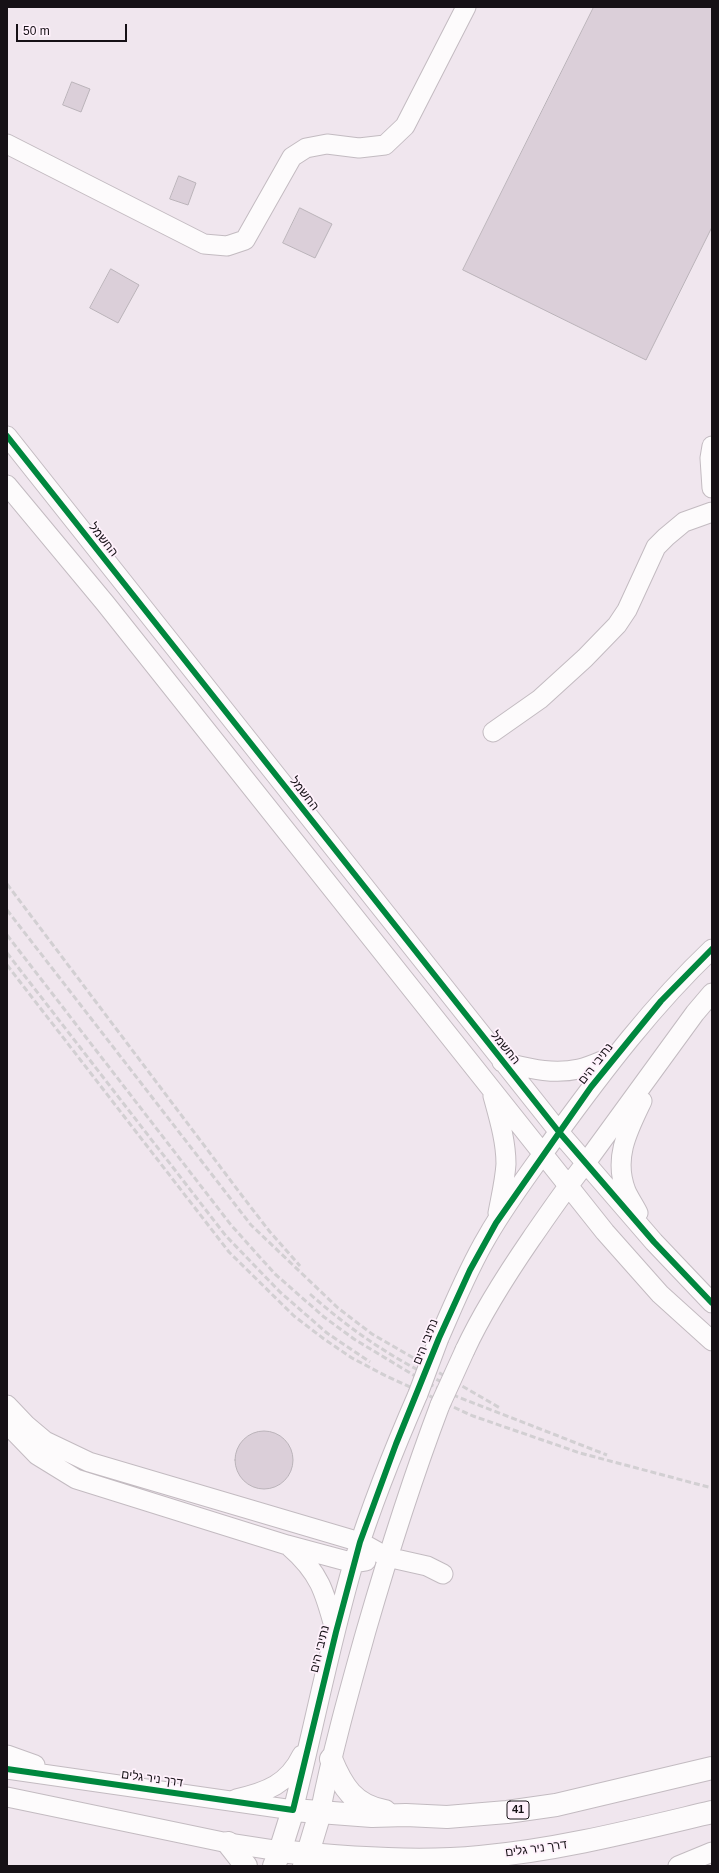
<!DOCTYPE html>
<html>
<head>
<meta charset="utf-8">
<style>
	body { margin:0 }
	#map { position:relative; width:719px; height:1873px; overflow:hidden; background:#f0e6ee; font-family:Arial,sans-serif }
	canvas { display:block }
	.frame { position:absolute; inset:0; border:8px solid #161116; pointer-events:none }
	.scale { position:absolute; left:16px; top:24px; width:111px; height:18px; box-sizing:border-box; border:2px solid #161116; border-top:0; padding-left:5px; font-size:12px; line-height:14px; white-space:nowrap; color:#161116; -webkit-text-stroke:3px #fff1fc; paint-order:stroke }
</style>
</head>
<body>
<div id="map">
<canvas width="719" height="1873"></canvas>
<div class="frame"></div>
<div class="scale">50 m</div>
</div>
<script>
const c = document.querySelector('canvas').getContext('2d');
c.lineJoin = 'round';
function paint(path, color) { c.fillStyle = color; c.fill(path, 'evenodd'); }
function strokePath(path, color, width, dash) { c.strokeStyle = color; c.lineWidth = width; c.lineCap = dash ? 'butt' : 'round'; c.setLineDash(dash || []); c.stroke(path); }
function drawText(font, color, halo, rows, align = 'center') {
  c.font = font + ' Arial,"Noto Sans Hebrew",sans-serif'; c.lineWidth = 3.5; c.setLineDash([]); c.textBaseline = 'middle'; c.strokeStyle = halo; c.fillStyle = color; for (const [text, x, y, turn = 0] of rows) {
    c.save(); c.translate(x, y); c.rotate((+turn || 0) * Math.PI / 180); c.textAlign = isNaN(turn) ? turn : align; if (halo) c.strokeText(text, 0, 0); c.fillText(text, 0, 0); c.restore();
  }
}
const building = new Path2D(`
	M594 7H712V227L646 360 463 270Z
	M72 82 90 89 81 112 63 105Z
	M179 176 196 183 188 205 170 199Z
	M300 208 332 224 315 258 283 243Z
	M111 269 139 285 118 323 90 308Z
	M235 1460a29 29 0 1 1 58 0a29 29 0 1 1-58 0Z`);
paint(building, '#dbcfd9');
strokePath(building, '#bab3b9', 1);
const minor = new Path2D(`
	M7 144 204 244 227 246 245 240 292 157 306 148 327 144 359 148 385 145 405 126 466 7
	M7 436 559 1132 654 1242 712 1303
	M712 446 710 458 712 488
	M7 485 105 603 605 1232 660 1294 712 1341
	M493 732 540 699 585 658 617 625 627 610 656 547 666 537 684 522 712 512
	M502 1062C528 1068 552 1075 579 1069 592 1066 605 1059 617 1055
	M493 1096C499 1118 506 1141 506 1164 505 1180 501 1197 498 1213
	M638 1213C634 1205 629 1198 626 1191 613 1158 628 1130 642 1101
	M439 1338C454 1304 468 1269 487 1237 507 1202 532 1169 555 1137 603 1071 653 1005 712 949
	M465 1350C483 1311 507 1274 531 1239 549 1213 566 1188 585 1164L695 1013 712 993
	M7 1405 26 1425 45 1441 89 1462 360 1542 387 1557 427 1566 443 1574
	M7 1424 37 1455 76 1479 287 1545 354 1563 366 1561
	M290 1547C320 1573 325 1593 335 1630
	M7 1755 35 1765
	M7 1769 293 1810C314 1727 330 1643 354 1561 372 1504 394 1449 418 1394
	M7 1797 228 1843 280 1851
	M236 1799C267 1792 288 1784 302 1755
	M320 1813C332 1752 349 1692 366 1631 388 1555 412 1479 440 1405
	M678 1866 712 1852`);
const major = new Path2D(`
	M228 1843 246 1866
	M274 1866 280 1851 293 1810
	M304 1866 320 1813`);
const highway = new Path2D(`
	M331 1759C342 1786 354 1806 385 1811
	M293 1810 372 1816 406 1815 447 1817 507 1812 556 1805 712 1768
	M280 1851C344 1858 417 1863 480 1857 559 1850 636 1830 712 1812`);
strokePath(minor, '#c3bbc1', 21);
strokePath(major, '#c3bbc1', 24);
strokePath(highway, '#c3bbc1', 24);
strokePath(minor, '#fdfbfc', 19);
strokePath(major, '#fdfbfc', 22);
strokePath(highway, '#fdfbfc', 22);
strokePath(new Path2D(`
	M7 884 243 1197 270 1232 300 1266
	M7 910 251 1225 338 1308 372 1334 500 1408
	M7 935 231 1225 275 1274 324 1317 354 1339 425 1382 458 1397 607 1455
	M7 953 226 1236 280 1292 327 1333 370 1362
	M7 965 229 1252 294 1316 324 1339 352 1358 386 1376 473 1416 580 1453 712 1488
	M310 1294C356 1335 401 1364 457 1389`), '#d2cfd2', 3, [6, 3]);
const minorBridge = new Path2D(`
	M418 1394 439 1338
	M440 1405 465 1350`);
strokePath(minorBridge, '#c3bbc1', 21, []);
strokePath(minorBridge, '#fdfbfc', 19);
strokePath(new Path2D(`
	M7 436 559 1132 654 1242 712 1303
	M7 1769 293 1810 336 1632 360 1542 396 1444 439 1338 470 1270 496 1223 591 1087 661 1001 712 949`), '#00873e', 6);
for (const [x, y, w] of [
	[518,1810,22]
]) { const box = new Path2D(); box.roundRect(x - w / 2, y - 9, w, 18, 3); c.fillStyle = '#fff1fc'; c.fill(box); strokePath(box, '#161116', 1); }
drawText('bold 11px', '#161116', null, [
	["41",518,1810]
]);
drawText('12px', '#161116', '#fff1fc', [
	["החשמל",103,540,52],
	["החשמל",304,794,52],
	["החשמל",505,1048,51],
	["נתיבי הים",596,1064,-52],
	["נתיבי הים",426,1342,-68],
	["נתיבי הים",320,1649,-76],
	["דרך ניר גלים",152,1779,8],
	["דרך ניר גלים",536,1849,-8]
]);
</script>
</body>
</html>
